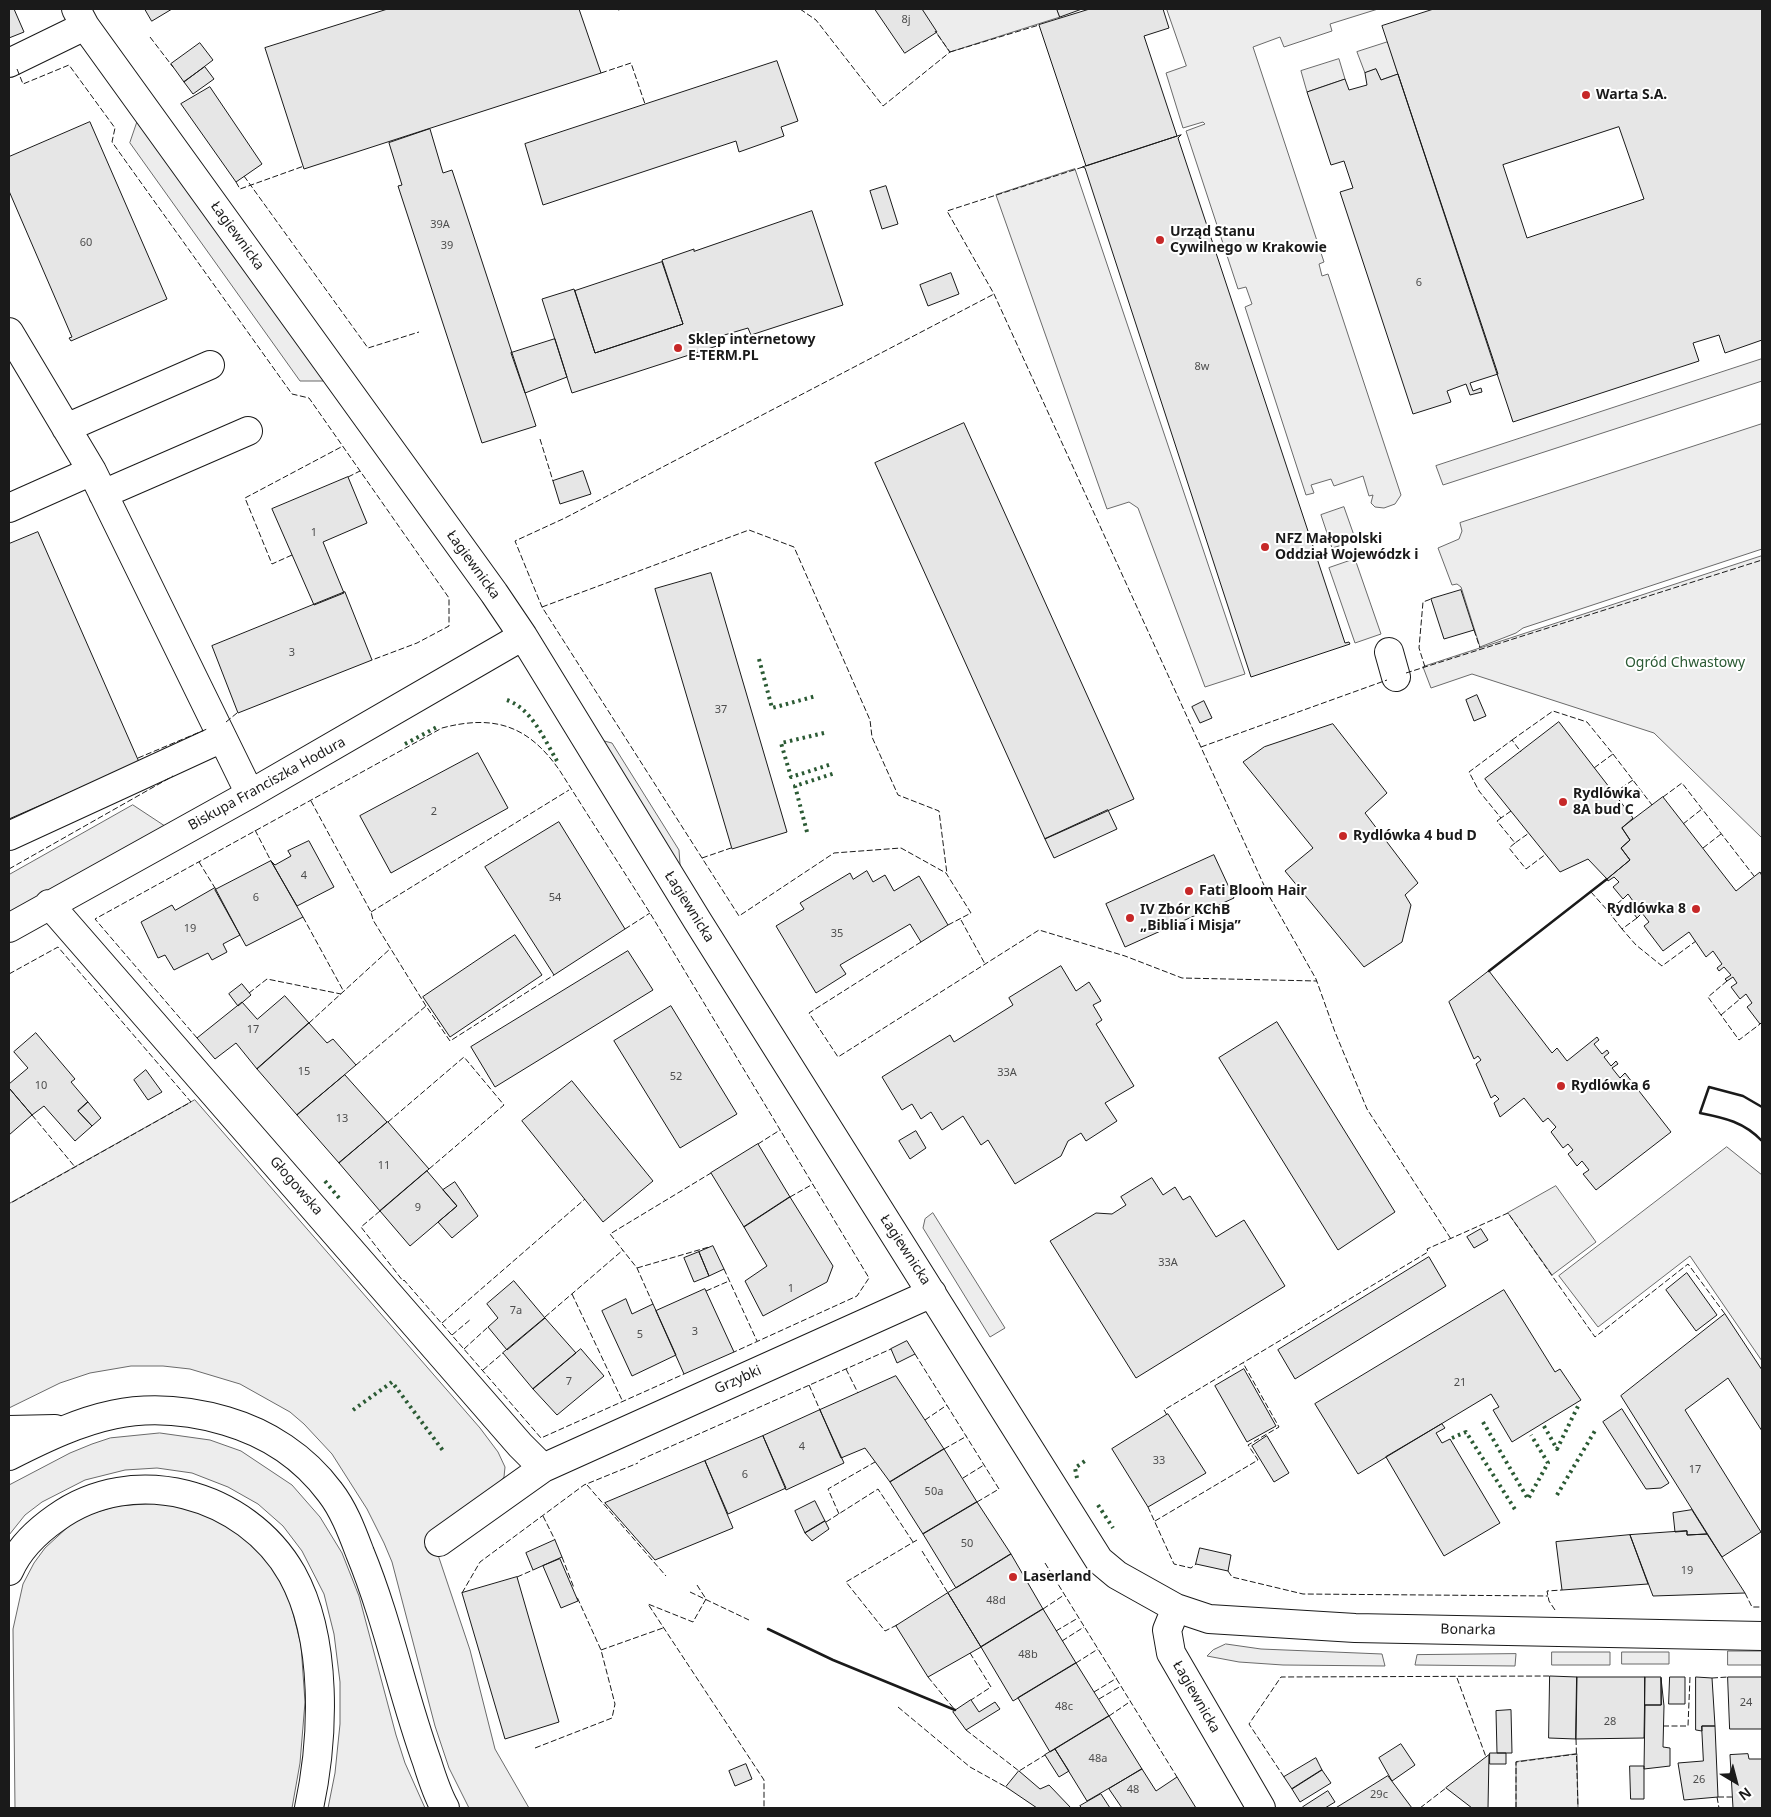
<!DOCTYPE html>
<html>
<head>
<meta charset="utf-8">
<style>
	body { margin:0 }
	#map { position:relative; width:1771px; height:1817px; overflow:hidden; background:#fff; font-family:"Noto Sans",sans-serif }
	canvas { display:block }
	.frame { position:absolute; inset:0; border:10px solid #1a1a1a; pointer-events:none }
	.north { position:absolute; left:1711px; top:1757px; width:50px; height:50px; -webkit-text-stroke:4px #fff; paint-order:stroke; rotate:143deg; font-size:14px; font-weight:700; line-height:20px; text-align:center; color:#1a1a1a }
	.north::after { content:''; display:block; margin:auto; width:18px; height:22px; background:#1a1a1a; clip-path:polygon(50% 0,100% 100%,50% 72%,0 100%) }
</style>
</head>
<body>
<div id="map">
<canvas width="1771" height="1817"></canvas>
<div class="frame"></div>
<div class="north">N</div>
</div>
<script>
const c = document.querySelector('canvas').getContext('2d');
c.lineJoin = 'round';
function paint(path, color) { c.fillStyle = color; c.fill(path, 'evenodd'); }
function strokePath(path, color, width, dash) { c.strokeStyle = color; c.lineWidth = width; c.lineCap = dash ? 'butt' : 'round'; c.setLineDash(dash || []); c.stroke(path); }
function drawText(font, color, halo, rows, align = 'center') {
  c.font = font + ' "Noto Sans",sans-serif'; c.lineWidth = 4; c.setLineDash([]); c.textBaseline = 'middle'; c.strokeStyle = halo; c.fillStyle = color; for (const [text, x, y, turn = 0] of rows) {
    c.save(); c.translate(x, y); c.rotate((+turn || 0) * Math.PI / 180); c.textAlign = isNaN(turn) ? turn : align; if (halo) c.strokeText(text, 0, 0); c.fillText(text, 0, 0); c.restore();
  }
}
const built = new Path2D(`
	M921 9H1057L1060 17 950 52Z
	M1167 9H1378L1330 24 1332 31 1284 47 1280 37 1253 47 1324 262 1319 264 1322 276 1328 274 1401 495 1395 504 1384 508 1375 507 1371 503 1373 495 1369 496 1363 476 1334 486 1331 479 1311 485 1314 493 1306 495 1245 307 1252 304 1246 287 1238 289 1186 131 1205 124 1203 122 1183 128 1166 73 1186 66Z
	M1388 42 1398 74 1381 80 1376 69 1365 73 1357 52Z
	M1339 59 1345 79 1307 92 1301 71Z
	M143 105 341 381H300L130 143Z
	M1075 169 1245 674 1205 687 1138 508 1129 502 1107 509 996 195Z
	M1762 359V381L1443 485 1436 466Z
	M1762 424V549L1523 628 1516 633 1480 647 1461 587 1457 584 1452 585 1438 548 1459 539 1462 531 1460 523Z
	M1344 507 1356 541 1332 548 1321 515Z
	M1762 556V838L1654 733 1472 674 1431 688 1423 667Z
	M1355 559 1381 634 1355 643 1329 568Z
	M596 739 612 743 679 850 681 878Z
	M133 805 177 834 9 928V875Z
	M195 1100 480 1428 498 1452 505 1467 504 1477 499 1483 431 1534 470 1650 495 1749 529 1808H469L449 1768 435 1726 392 1562 384 1543 367 1509 332 1454 304 1424 290 1412 240 1384 190 1369 163 1366H131L90 1373 60 1383 9 1408V1204Z
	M1727 1147 1762 1175V1361L1690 1256 1598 1327 1559 1276Z
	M1556 1186 1596 1242 1552 1275 1508 1213Z
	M933 1213 1005 1328 990 1337 923 1228 925 1219Z
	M160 1433 210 1440 241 1451 292 1485 320 1517 342 1553 359 1596 396 1735 405 1763 425 1808H328L335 1773 340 1724V1682L334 1634 324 1594 302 1551 283 1526 258 1504 228 1487 192 1473 157 1468 125 1470 85 1480 42 1502 25 1515 9 1535V1485L70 1453 92 1444 110 1438Z
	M163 1503 200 1512 231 1527 257 1549 278 1576 291 1605 301 1645 305 1702 300 1763 292 1808H15L13 1629 23 1584 34 1563 45 1548 70 1525 90 1514 117 1506Z
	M1226 1644 1261 1649 1382 1654 1385 1666 1283 1665 1239 1662 1207 1656 1213 1650Z
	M1728 1651H1762V1665H1728Z
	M1552 1652H1610V1665H1552Z
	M1622 1652H1669V1664H1622Z
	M1516 1654 1515 1666 1415 1665 1417 1655Z
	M1577 1754 1578 1808H1516V1762Z`);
paint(built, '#ededed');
strokePath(built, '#6a6a6a', 1);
const building = new Path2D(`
	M9 9H14L24 32 9 38Z
	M145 9H172L152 21Z
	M388 9H579L601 73 304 169 265 48Z
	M875 9H922L937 32 905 53Z
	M1057 9H1082L1060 17Z
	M1090 9H1163L1169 28 1144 36 1177 136 1086 166 1039 25Z
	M1434 9H1762V340L1725 353 1719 335 1693 343 1699 361 1513 422 1382 26ZM1619 127 1644 199 1527 238 1503 165Z
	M200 43 213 60 184 82 171 64Z
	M777 61 798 121 781 127 784 136 739 152 736 141 543 205 525 144Z
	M205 67 214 79 193 94 184 82Z
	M1376 69 1381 80 1398 74 1498 374 1470 383 1473 391 1481 388 1482 392 1470 395 1466 384 1447 391 1451 402 1413 414 1340 192 1353 188 1344 161 1331 165 1307 92 1345 79 1349 90 1367 85 1365 73Z
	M210 87 262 164 236 182 181 104Z
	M90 122 167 299 71 341 69 338 72 337 9 191V157Z
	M430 129 443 173 452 170 536 426 482 443 398 186 402 185 389 143Z
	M1181 135 1178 138 1345 643 1349 642 1350 644 1251 677 1085 168 1083 167Z
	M886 186 898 224 882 229 870 191Z
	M812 211 843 305 751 335 748 328 721 336 723 344 572 393 542 299 574 289 595 353 683 324 662 260 694 249V251Z
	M662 262 683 324 595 353 575 291Z
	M951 273 959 294 928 306 920 285Z
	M555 339 567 377 525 393 511 353Z
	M964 423 1134 799 1045 839 875 463Z
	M583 471 591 494 560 504 553 481Z
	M348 477 367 523 323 542 344 593 314 605 272 509Z
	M38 532 139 762 9 819V544Z
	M711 573 787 832 732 849 655 589Z
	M1461 590 1474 630 1444 639 1431 599Z
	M345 592 372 660 238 713 212 646Z
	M1477 695 1486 716 1474 721 1466 700Z
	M1204 701 1212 718 1200 723 1192 707Z
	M1559 722 1633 818 1622 828 1630 840 1621 848 1630 860 1607 879 1588 859 1560 872 1485 779Z
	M1333 724 1387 793 1365 813 1418 883 1405 895 1411 905 1402 942 1364 967 1285 871 1313 848 1243 762 1264 747Z
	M478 753 508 808 391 873 360 816Z
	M1663 797 1736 891 1760 872 1762 876V1022L1760 1024 1747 1007 1752 1003 1746 994 1740 999 1731 987 1737 983 1733 977 1727 981 1725 979 1731 975 1724 967 1719 971 1717 968 1722 964 1713 951 1706 957 1689 932 1663 951 1644 926 1649 922 1642 913 1637 918 1627 905 1633 901 1628 894 1623 899 1613 887 1619 882 1614 877 1608 881 1607 879 1630 860 1621 848 1630 840 1622 828Z
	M1108 810 1117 829 1054 858 1045 839Z
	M559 822 625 929 554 975 485 867Z
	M309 841 334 887 297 906 271 861 275 865 291 856 288 851Z
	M1214 855 1234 898 1125 947 1106 904Z
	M271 861 303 917 246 946 215 890Z
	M867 871 873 882 885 875 894 891 919 876 948 925 921 942 910 924 840 965 846 974 816 993 776 926 804 909 800 903 850 873 853 879Z
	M215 888 240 935 223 944 227 952 212 960 208 953 174 970 165 955 158 958 141 922 172 905 175 910Z
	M515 935 542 975 450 1037 423 997Z
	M628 951 653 990 495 1087 471 1047Z
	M1061 966 1076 991 1089 982 1101 1001 1093 1005 1102 1020 1096 1024 1134 1086 1105 1103 1117 1121 1086 1141 1081 1133 1068 1141 1061 1156 1015 1184 988 1140 981 1145 963 1116 942 1130 931 1112 921 1119 912 1104 902 1110 882 1077 950 1035 954 1042 1013 1005 1009 998Z
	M1489 971 1552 1053 1557 1048 1567 1061 1597 1037 1599 1040 1594 1044 1602 1054 1607 1050 1609 1053 1604 1057 1611 1066 1616 1061 1618 1064 1612 1068 1620 1078 1625 1073 1671 1132 1596 1190 1583 1174 1589 1170 1582 1161 1577 1166 1568 1154 1573 1150 1568 1144 1563 1148 1551 1132 1556 1127 1548 1118 1543 1122 1524 1098 1500 1117 1494 1103 1499 1099 1495 1095 1491 1098 1476 1064 1481 1060 1478 1056 1474 1059 1449 1002Z
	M242 984 251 995 238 1006 229 994Z
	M285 996 309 1023 257 1069 236 1043 215 1059 197 1038 242 1002 257 1019Z
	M671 1006 737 1114 680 1148 614 1041Z
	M1277 1022 1395 1212 1338 1250 1219 1058Z
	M309 1023 327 1043 333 1039 356 1065 297 1115 257 1069Z
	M36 1033 75 1079 71 1082 88 1102 78 1111 92 1126 75 1141 44 1106 32 1115 9 1088V1084L28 1068 14 1052Z
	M146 1070 162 1092 148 1100 134 1080Z
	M345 1075 387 1122 339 1163 297 1115Z
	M572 1081 653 1181 603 1222 522 1121Z
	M9 1088 32 1115 9 1135Z
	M88 1102 101 1118 92 1126 78 1111Z
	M388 1122 429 1169 380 1211 339 1163Z
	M916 1131 926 1148 910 1159 899 1141Z
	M758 1144 790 1197 744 1227 711 1173Z
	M427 1171 457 1206 410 1246 380 1211Z
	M1152 1178 1163 1195 1175 1187 1183 1200 1190 1196 1216 1237 1244 1220 1285 1286 1136 1378 1050 1241 1096 1213 1112 1214 1126 1205 1121 1197Z
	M455 1182 478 1216 452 1238 438 1222 457 1206 443 1190Z
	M790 1197 833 1266 827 1282 763 1316 745 1281 767 1266 744 1227Z
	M1481 1229 1488 1240 1474 1248 1467 1237Z
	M713 1246 724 1269 709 1276 699 1252Z
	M699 1252 709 1276 694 1282 684 1258Z
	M1429 1257 1446 1286 1295 1379 1278 1350Z
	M1687 1273 1717 1315 1696 1331 1666 1290Z
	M514 1281 545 1318 507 1350 488 1327 498 1318 487 1304Z
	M705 1289 734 1352 684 1374 656 1311Z
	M1504 1290 1555 1372 1560 1369 1581 1400 1512 1442 1493 1410 1499 1407 1491 1394 1358 1474 1315 1404Z
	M626 1299 632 1314 653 1304 676 1355 632 1376 602 1311Z
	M1725 1314 1762 1370V1431L1728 1378 1685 1410 1761 1532 1722 1557 1621 1396Z
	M545 1318 576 1353 533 1389 503 1353Z
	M907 1341 915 1354 897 1363 891 1349Z
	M581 1349 604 1376 557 1415 533 1389Z
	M1244 1369 1276 1426 1247 1442 1215 1386Z
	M896 1376 944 1449 890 1482 865 1448 841 1458 820 1410Z
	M1622 1409 1669 1483 1661 1488 1646 1489 1603 1422Z
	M820 1410 844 1463 786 1490 763 1436Z
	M1168 1414 1206 1473 1148 1507 1112 1449Z
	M1442 1424 1445 1428 1436 1433 1442 1443 1450 1439 1500 1523 1444 1556 1386 1457Z
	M763 1436 786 1488 728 1514 705 1461Z
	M1267 1436 1289 1473 1274 1482 1252 1446Z
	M944 1449 977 1502 923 1534 890 1482Z
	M705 1461 733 1528 655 1560 605 1503Z
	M815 1501 825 1521 805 1533 795 1511Z
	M977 1502 1011 1554 956 1588 923 1534Z
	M1692 1510 1707 1534 1687 1535V1531L1675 1532 1673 1513Z
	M825 1521 829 1529 812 1541 805 1533Z
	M1687 1531V1535L1707 1534 1745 1593 1653 1596 1630 1535Z
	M1630 1535 1648 1584 1562 1590 1556 1542Z
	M555 1540 562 1557 533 1570 526 1553Z
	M1200 1548 1231 1555 1228 1571 1196 1564Z
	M1011 1554 1043 1609 981 1647 948 1593Z
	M560 1559 578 1601 561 1608 543 1566Z
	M517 1577 559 1722 505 1739 462 1593Z
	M948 1593 981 1647 928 1677 896 1626Z
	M1043 1609 1076 1663 1013 1701 981 1647Z
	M1076 1663 1109 1716 1050 1752 1018 1698Z
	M1550 1676 1577 1677 1576 1739 1549 1738Z
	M1577 1677H1645L1644 1738 1576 1739Z
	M1645 1677H1661V1705H1645Z
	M1670 1677H1685V1704H1669Z
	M1696 1677 1712 1678 1715 1726H1702V1731L1696 1730Z
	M1728 1677H1762V1729H1730Z
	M1661 1678 1664 1706 1663 1747 1670 1748V1766L1644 1769 1645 1705H1661Z
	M971 1700 979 1712 995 1702 1000 1709 966 1730 953 1712Z
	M1511 1710 1512 1753H1497L1496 1711Z
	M1109 1716 1142 1769 1087 1801 1055 1749Z
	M1702 1726H1715L1718 1797 1684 1800 1678 1763 1703 1761Z
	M1401 1744 1415 1765 1392 1781 1379 1758Z
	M1055 1749 1069 1771 1059 1777 1045 1755Z
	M1490 1753H1506V1764H1490Z
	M1748 1754 1749 1759H1762V1808H1733L1730 1755Z
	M1489 1755 1488 1808H1472L1446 1788Z
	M1316 1758 1322 1770 1292 1789 1284 1777Z
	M746 1764 752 1779 735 1786 729 1771Z
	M1630 1766H1644V1799H1631Z
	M1142 1769 1156 1791 1177 1777 1196 1808H1122L1109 1789Z
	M1322 1770 1331 1783 1300 1802 1292 1789Z
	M1019 1771 1040 1789 1049 1785 1071 1808H1037L1006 1787Z
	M1388 1776 1412 1808H1336Z
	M1328 1791 1335 1802 1325 1808H1304L1303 1807Z
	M1101 1794 1110 1808H1082L1080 1806Z`);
paint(building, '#e6e6e6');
strokePath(building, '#1a1a1a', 1);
const minor = new Path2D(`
	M76 9 85 26 494 593 523 636 697 920 1099 1560 1117 1575 1176 1608 1209 1619 1355 1628 1762 1636
	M9 63 85 26
	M9 332 92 471 250 794
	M66 428 210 365
	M103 494 248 431
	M9 508 92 471
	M1389 652 1396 677
	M9 836 222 738
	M49 904 520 1445 543 1468
	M9 928 250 794 523 636
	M439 1542 543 1468 932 1293
	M1176 1608 1167 1630 1171 1653 1261 1808`);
const major = new Path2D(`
	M9 1430 55 1429
	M9 1456C86 1417 139 1396 226 1421 267 1433 304 1457 330 1492 344 1510 352 1532 360 1553 388 1621 402 1693 427 1762 432 1778 437 1794 445 1808
	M9 1571C19 1548 36 1532 56 1518 133 1462 246 1493 292 1574 328 1639 324 1738 309 1808`);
strokePath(minor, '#1a1a1a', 30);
strokePath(major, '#1a1a1a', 30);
strokePath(minor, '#fff', 28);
strokePath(major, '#fff', 28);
strokePath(new Path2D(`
	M759 659 772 708 816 696
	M507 700C532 709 544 739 557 761
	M824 733 781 743 791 777 832 764
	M405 744 439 726
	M807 832 795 786 835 773
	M325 1181 339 1198
	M353 1410 392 1382 444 1452
	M1483 1422 1528 1499 1548 1463 1531 1435
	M1544 1426 1557 1449 1579 1404
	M1452 1438 1466 1432 1516 1511
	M1077 1478 1075 1468 1085 1461
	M1557 1495 1596 1429
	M1098 1505 1113 1528`), '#2b5a34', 4, [2.5, 4]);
strokePath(new Path2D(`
	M800 9 816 20 883 106 950 52 935 31
	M618 10 622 9
	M150 37 173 67
	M950 52 1039 25
	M17 69 23 84 69 65 115 128 112 142 292 394 309 398 449 598V626L417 643 372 660
	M601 73 631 63 645 104
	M1083 167 947 211 994 294 1268 894 1316 979 1335 1032 1367 1109 1451 1239
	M244 176 368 348 419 332
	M236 182 240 189 304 166
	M540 439 553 481
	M348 477 360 471
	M292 555 272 564 245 498 343 446
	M542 607 749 530 794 547 870 720 872 737 898 795 939 811 947 874
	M1474 630 1480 648
	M1425 667 1419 648 1423 602 1431 599
	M1406 673 1762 560
	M226 722 237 713
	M1512 740 1553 711 1587 722 1613 754 1594 768
	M1201 747 1387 680
	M1613 754 1652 805
	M138 758 207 729
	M1614 793 1633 780
	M1663 797 1682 783 1754 876
	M311 801 371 912 373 920 426 1006 450 1041 554 975
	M1511 811 1501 818 1479 791 1469 772 1512 740 1521 752
	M1501 818 1497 821 1515 843 1529 833
	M1683 824 1702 809
	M255 830 271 861
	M1515 843 1509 848 1526 869 1546 854
	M1703 848 1721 834
	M702 858 731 848
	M199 862 215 888
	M9 869 173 776
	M1591 892 1608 911
	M371 912 569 790
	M303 917 344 992
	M1637 918 1622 929 1636 945 1662 966 1696 941
	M961 920 985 964
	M948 925 971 913 946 873 901 848 834 853 739 916 542 607 515 541 565 518 994 294
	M625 929 650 913
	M1622 929 1608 911 1623 899
	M921 942 809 1013 838 1057 1039 930 1125 956 1182 978 1317 981
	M9 974 58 947 191 1102 9 1204
	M1727 981 1708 997 1739 1040 1760 1024
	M249 993 267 979 341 994
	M1721 1015 1740 999
	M309 1023 391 948
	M197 1038 95 919 442 728C495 714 529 726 560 771L650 913 869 1278 857 1296 734 1352
	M356 1065 426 1006
	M32 1115 75 1167
	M388 1122 464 1057 504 1105 429 1169
	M758 1144 780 1130
	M790 1197 813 1184
	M380 1211 361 1227 403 1281 404 1280 541 1438 684 1374
	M637 1268 709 1247
	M724 1269 757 1341
	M706 1291 729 1281
	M572 1294 622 1400
	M653 1304 637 1268 610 1234 711 1173
	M545 1317 623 1250
	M442 1323 585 1199
	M452 1335 471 1319
	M464 1349 488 1327
	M915 1354 999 1489 977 1502
	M846 1369 858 1393
	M483 1370 503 1353
	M809 1385 820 1410
	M1167 1415 1164 1410 1428 1252 1427 1249 1508 1213 1595 1337 1688 1264 1725 1314
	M925 1420 947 1405
	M944 1449 967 1436
	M640 1460 891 1349
	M963 1478 984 1465
	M587 1485 666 1576
	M1148 1507 1174 1564 1191 1568 1196 1564
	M839 1514 828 1489 875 1462
	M543 1516 555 1540
	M1155 1521 1258 1460 1248 1445 1279 1427 1243 1363
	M826 1522 878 1489 913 1542
	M922 1551 948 1593
	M562 1557 574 1588
	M1045 1563 1177 1777
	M1228 1571 1232 1577 1303 1594 1548 1596
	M517 1577 533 1570
	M697 1585 706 1599
	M690 1592 749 1620
	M462 1593 480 1562 584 1485 638 1463
	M1745 1593 1752 1607H1762
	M706 1599 693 1622 648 1604 764 1780V1808
	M1043 1609 1064 1595
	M1555 1610 1549 1601 1547 1591 1562 1590
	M897 1625 885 1631 846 1582 917 1540
	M1056 1631 1078 1618
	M1062 1641 1084 1627
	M601 1650 663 1628
	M970 1653 991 1687 971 1700
	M1076 1663 1098 1649
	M928 1677 955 1710
	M1457 1678 1486 1757
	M1712 1678 1728 1677
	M1094 1692 1117 1678
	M1099 1699 1121 1686
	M898 1707 970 1767 1006 1787
	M1109 1716 1131 1701
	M1663 1726H1688L1690 1677
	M966 1730 1019 1771 1045 1755
	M1576 1739 1578 1808
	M535 1748 612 1718 615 1704 601 1650 577 1597
	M1284 1777 1249 1724 1281 1677 1550 1676
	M1717 1797 1719 1808
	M1718 1797H1732
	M1420 1808 1446 1788
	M1516 1808V1762L1577 1754`), '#1a1a1a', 1, [6, 2.5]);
strokePath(new Path2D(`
	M1489 971 1607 879
	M1762 1107 1743 1096 1709 1087 1700 1113C1725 1118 1744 1122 1762 1141
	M768 1629 833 1660 955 1710`), '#1a1a1a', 2.5);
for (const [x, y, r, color] of [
	[1586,95,5,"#c62828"],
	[1160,240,5,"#c62828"],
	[678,348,5,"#c62828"],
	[1265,547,5,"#c62828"],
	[1563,802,5,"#c62828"],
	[1343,836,5,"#c62828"],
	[1189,891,5,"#c62828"],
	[1696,909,5,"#c62828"],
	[1130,918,5,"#c62828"],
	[1561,1086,5,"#c62828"],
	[1013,1577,5,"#c62828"]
]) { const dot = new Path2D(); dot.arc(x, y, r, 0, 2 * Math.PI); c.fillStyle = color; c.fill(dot); strokePath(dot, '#fff', 2); }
drawText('11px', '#4d4d4d', null, [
	["8j",906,20],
	["39A",440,225],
	["60",86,243],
	["39",447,246],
	["6",1419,283],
	["8w",1202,367],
	["1",314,533],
	["3",292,653],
	["37",721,710],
	["2",434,812],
	["4",304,876],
	["6",256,898],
	["54",555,898],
	["19",190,929],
	["35",837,934],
	["17",253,1030],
	["15",304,1072],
	["33A",1007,1073],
	["52",676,1077],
	["10",41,1086],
	["13",342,1119],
	["11",384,1166],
	["9",418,1208],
	["33A",1168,1263],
	["1",791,1289],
	["7a",516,1311],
	["3",695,1332],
	["5",640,1335],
	["7",569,1382],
	["21",1460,1383],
	["4",802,1447],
	["33",1159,1461],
	["17",1695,1470],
	["6",745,1475],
	["50a",934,1492],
	["50",967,1544],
	["19",1687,1571],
	["48d",996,1601],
	["48b",1028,1655],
	["24",1746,1703],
	["48c",1064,1707],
	["28",1610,1722],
	["48a",1098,1759],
	["26",1699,1780],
	["48",1133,1790],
	["29c",1379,1795]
]);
drawText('bold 14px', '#1a1a1a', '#fff', [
	["Warta S.A.",1596,95],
	["Urząd Stanu",1170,232],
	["Cywilnego w Krakowie",1170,248],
	["Sklep internetowy",688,340],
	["E-TERM.PL",688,356],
	["NFZ Małopolski",1275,539],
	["Oddział Wojewódzk i",1275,555],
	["Rydlówka",1573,794],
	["8A bud C",1573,810],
	["Rydlówka 4 bud D",1353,836],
	["Fati Bloom Hair",1199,891],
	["Rydlówka 8",1686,909,"right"],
	["IV Zbór KChB",1140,910],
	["„Biblia i Misja”",1140,926],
	["Rydlówka 6",1571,1086],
	["Laserland",1023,1577]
], 'left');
drawText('14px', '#1a1a1a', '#fff', [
	["Łagiewnicka",237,236,54],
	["Łagiewnicka",473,565,54],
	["Biskupa Franciszka Hodura",267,784,-29],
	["Łagiewnicka",689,907,58],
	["Głogowska",296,1186,49],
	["Łagiewnicka",905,1250,57],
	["Grzybki",738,1380,-24],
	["Bonarka",1468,1630,1],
	["Łagiewnicka",1196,1697,60]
]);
drawText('14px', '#2b5a34', '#fff', [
	["Ogród Chwastowy",1685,663]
]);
</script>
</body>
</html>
